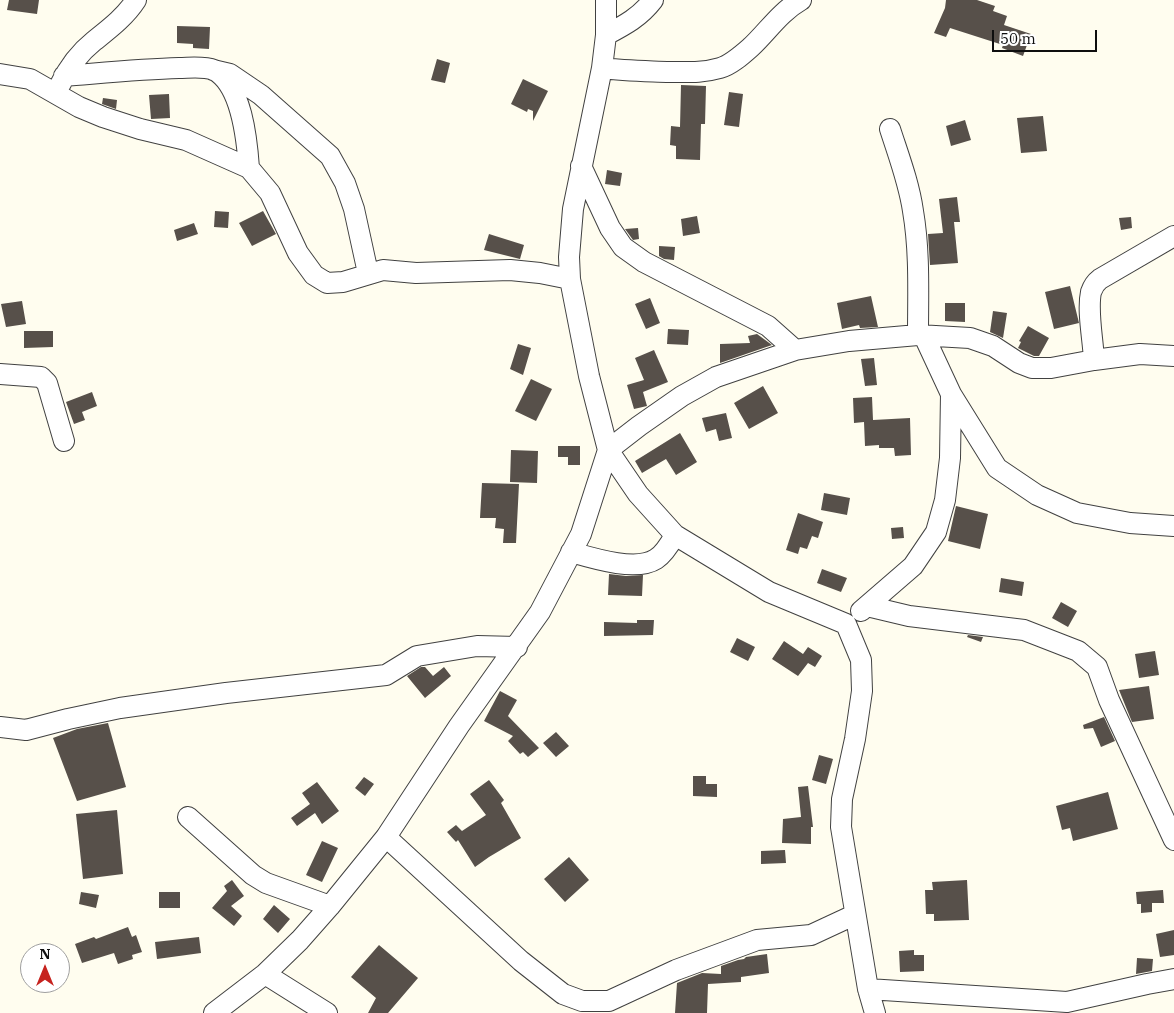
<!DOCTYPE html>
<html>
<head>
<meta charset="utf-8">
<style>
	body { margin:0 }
	#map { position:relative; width:1174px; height:1013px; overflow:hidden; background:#fffdef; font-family:"IBM Plex Serif",serif }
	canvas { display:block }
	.north { position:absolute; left:20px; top:943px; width:50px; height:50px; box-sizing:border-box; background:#fff; border:1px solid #9f9f9f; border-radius:50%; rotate:0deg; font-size:14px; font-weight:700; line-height:20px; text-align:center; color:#0e0e0e }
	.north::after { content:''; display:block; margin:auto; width:18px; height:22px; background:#c6231f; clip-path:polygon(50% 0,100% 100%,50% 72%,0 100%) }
	.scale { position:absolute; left:992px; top:30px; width:105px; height:22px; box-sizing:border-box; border:2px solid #0e0e0e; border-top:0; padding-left:6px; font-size:15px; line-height:18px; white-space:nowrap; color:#0e0e0e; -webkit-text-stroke:4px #fff; paint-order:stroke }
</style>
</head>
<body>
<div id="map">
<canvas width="1174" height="1013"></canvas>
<div class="north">N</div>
<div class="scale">50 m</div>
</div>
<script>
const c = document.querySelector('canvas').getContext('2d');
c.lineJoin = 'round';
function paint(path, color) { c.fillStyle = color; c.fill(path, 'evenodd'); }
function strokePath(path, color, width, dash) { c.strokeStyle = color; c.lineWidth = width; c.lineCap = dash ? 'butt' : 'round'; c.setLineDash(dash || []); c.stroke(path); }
paint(new Path2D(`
	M9 0H39L37 14 7 10Z
	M946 0H977L995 6 993 11 1007 16 1004 25 1031 34 1023 56 1002 48 1003 45 950 28 946 37 934 33 945 8Z
	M177 26 210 27 209 49 193 48V44L177 43Z
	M437 59 450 63 445 83 431 80Z
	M523 79 548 91 533 121V111L528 109 527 112 511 104Z
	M681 85 706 86 705 124H701L700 160 676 159V146L670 145 671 126 680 127Z
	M729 92 743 94 739 127 724 125Z
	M169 94 170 118 151 119 149 95Z
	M103 98 117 100 116 109 102 104Z
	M1043 116 1047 151 1021 153 1017 118Z
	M965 120 971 140 951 146 946 126Z
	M607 170 622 173 620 186 605 184Z
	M957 197 960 222H954L958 263 930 265 928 234 943 233 939 199Z
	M215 211 229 212 228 228 214 227Z
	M263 211 276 234 252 246 239 223Z
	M697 216 700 233 683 236 681 219Z
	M1131 217 1132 228 1121 230 1119 218Z
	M194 223 198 234 177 241 174 230Z
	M638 228 639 239 633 240 625 229Z
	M489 234 524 245 520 259 484 250Z
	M659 246 675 247 674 260 664 259 659 256Z
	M1070 286 1079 323 1054 329 1045 292Z
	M871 296 878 327 860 328 859 325 842 329 837 303Z
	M650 298 660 323 646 329 635 304Z
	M22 301 26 324 6 327 1 304Z
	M945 303H965V322L945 321Z
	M993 311 1007 313 1003 338 990 332Z
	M1028 326 1049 338 1039 356H1034L1018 348 1021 342 1019 341Z
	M668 329 689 330 688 345 667 344Z
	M24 331H53V347L24 348Z
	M757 334 772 345 720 363V344L750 343 748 336Z
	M518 344 531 348 523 375 510 369Z
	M654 350 668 382 643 392 647 406 634 409 627 385 644 380 635 358Z
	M874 358 877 385 865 386 861 359Z
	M531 379 552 389 536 421 515 411Z
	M763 386 778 413 749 429 734 403Z
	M92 392 97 406 82 412 85 420 74 424 66 402Z
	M872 397 873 420 910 418 911 455 895 456 894 448H879V445L865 446 864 422 854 423 853 398Z
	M726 413 732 438 719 441 716 429 706 432 702 418Z
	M680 433 697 462 676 475 666 459 642 473 635 461Z
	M558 446H580V465H568V457H558Z
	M511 450 538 451 537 483 510 482Z
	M482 483 519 484 516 543H503L504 529 495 528 496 518H480Z
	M824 493 850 498 847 515 821 510Z
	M956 506 988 514 980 549 948 541Z
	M798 513 823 522 818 538 812 536 807 549 800 547 798 554 786 550Z
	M903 527 904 538 892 539 891 528Z
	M822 569 847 578 841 592 817 583Z
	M609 574 626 576 643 575 642 596 608 595Z
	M1001 578 1024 582 1022 596 999 592Z
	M1061 602 1077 611 1068 627 1052 618Z
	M637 620H654L653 635 604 636V622L637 623Z
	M968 635 983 637 981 642 967 637Z
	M737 638 755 647 748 661 730 652Z
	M784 641 803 654 808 647 822 656 815 667 808 663 798 676 772 659Z
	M1155 651 1159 675 1139 678 1135 654Z
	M421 667H425L433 676 444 667 451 676 425 698 407 676Z
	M1149 686 1154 719 1132 722 1119 690Z
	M500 691 517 700 508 716 539 748 528 757 523 752 520 754 508 741 513 736 484 721Z
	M1104 717 1115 741 1101 747 1093 728 1084 729 1083 725Z
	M108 723 126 787 77 801 53 738 77 729Z
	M556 732 569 746 556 757 543 743Z
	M819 755 833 759 826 784 812 780Z
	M693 776H706V784H717V797L693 796Z
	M364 777 374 784 365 796 355 788Z
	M489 780 504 800 501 803 521 838 489 857 475 867 458 840 456 842 447 832 456 825 462 831 486 815 470 794Z
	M317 782 339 811 322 824 315 813 297 826 291 818 310 804 302 793Z
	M808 786 813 827H811V844L782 843 783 819 801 817 798 787Z
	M1108 792 1118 829 1073 841 1070 828 1062 830 1056 806Z
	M117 810 123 874 83 879 76 814Z
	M322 841 338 848 322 882 306 875Z
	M785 850 786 863 761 864V851Z
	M569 857 589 880 565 902 544 879Z
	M232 880 244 896 231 906 242 916 234 926 212 908 227 891 224 886Z
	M967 880 969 920 934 921V914H926L925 890H933L932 882Z
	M1163 890 1164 903H1152V912L1141 913V904H1137L1136 892Z
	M81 892 99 895 96 908 79 904Z
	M159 892H180V908H159Z
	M274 905 290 919 278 933 263 919Z
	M128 927 132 937 136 935 142 952 132 955 133 959 118 964 114 953 82 963 75 944 94 937 96 939Z
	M1174 930V955L1160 957 1156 934Z
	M199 937 201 953 157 959 155 942Z
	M379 945 418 978 388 1013H368L376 998 351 977Z
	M914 950V955H924V971L900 972 899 951Z
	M767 954 769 973 741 977V982L708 984 707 1013H675L677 983 702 973 721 974V966L738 960 744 959 746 957Z
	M1137 958 1153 959 1152 971 1136 974Z`), '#57504a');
const minor = new Path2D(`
	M606 35C625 25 640 17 653 0
	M602 68C625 71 647 71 670 72 687 72 703 73 720 68 731 65 742 55 751 47 768 31 780 12 801 0
	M213 70 230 74 261 95 330 156 345 183 354 209 368 273
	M0 74 30 79 79 107 103 117 140 129 186 140 249 168 270 193 298 253 314 275 327 283 343 282 383 270 416 273 510 270 540 273 570 279
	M64 76C102 73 141 69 179 68 189 68 204 66 214 70 242 85 247 140 249 168
	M60 85C68 68 79 53 94 41 109 29 125 17 136 0
	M890 129C899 157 909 183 913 211 920 252 918 294 918 335
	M581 166 610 228 623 247 644 262 768 326 795 350
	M1094 360C1093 339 1087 311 1091 292 1093 286 1096 282 1100 279L1174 236
	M0 374 41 377 47 383 64 441
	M951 394 997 468 1037 495 1077 513 1130 523 1174 526
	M571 552C592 558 636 572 656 559 664 554 670 544 675 535
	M867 606 909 616 1024 630 1078 651 1097 667 1109 700 1174 840
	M861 611 913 566 936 532 945 500 950 458 951 394 924 336
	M0 727 26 730 68 719 120 708 226 693 386 675 417 656 477 646 517 647
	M188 817 253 875 266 883 330 906
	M386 837 521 961 563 994 582 1001H609L676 970 757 940 811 935 854 915
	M265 974 327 1013
	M868 989 1067 1002 1147 984 1174 979
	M214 1013 265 974 300 940 330 906 386 837 459 726 540 612 581 534 608 450 589 376 570 279 569 257 573 209 602 68 606 35V0
	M875 1013 868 989 841 827 842 799 855 739 862 691 861 660 846 624 769 592 675 535 638 494 608 450 639 426 682 396 716 377 795 350 849 341 918 335 970 338 993 346 1019 363 1032 368H1051L1094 360 1140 354 1174 356`);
strokePath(minor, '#414141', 22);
strokePath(minor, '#fff', 20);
</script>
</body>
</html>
